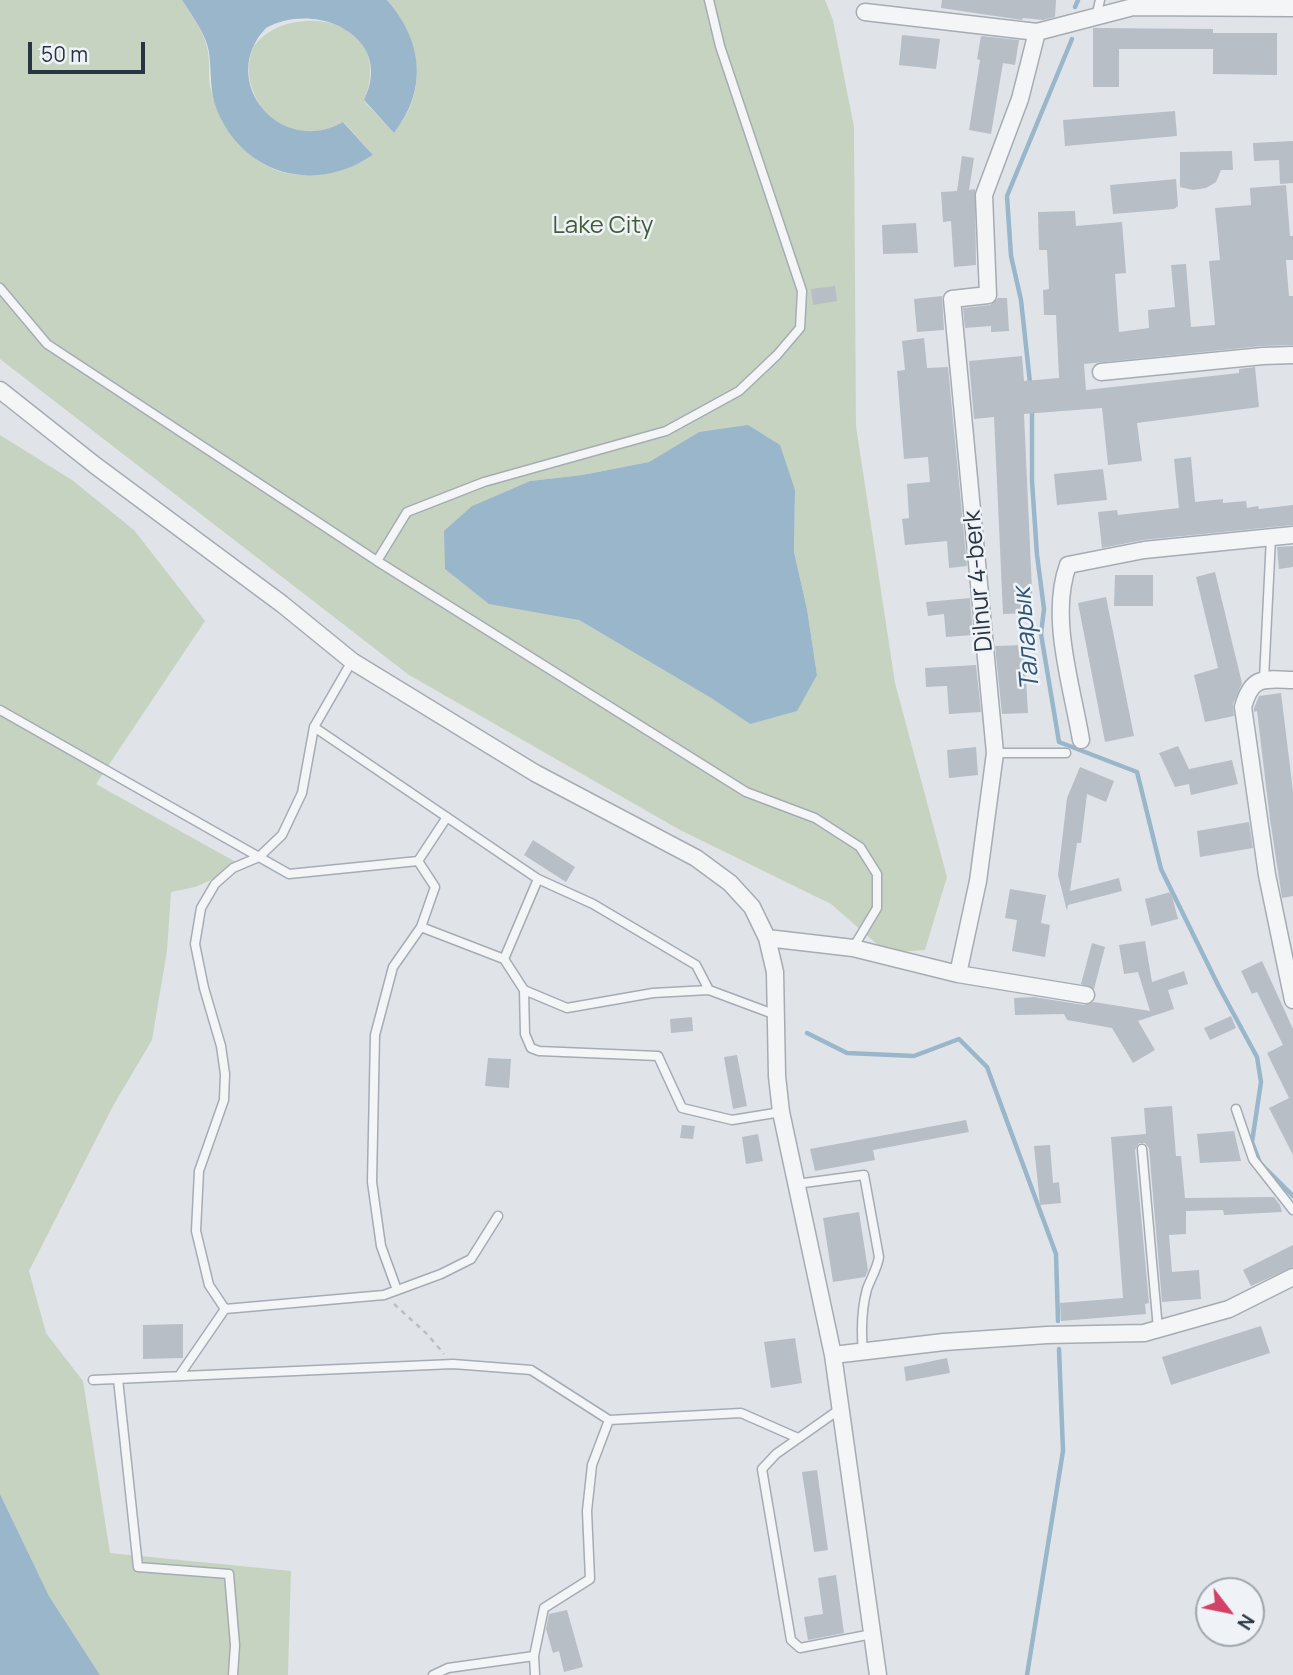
<!DOCTYPE html>
<html>
<head>
<meta charset="utf-8">
<style>
	body { margin:0 }
	#map { position:relative; width:1293px; height:1675px; overflow:hidden; background:#e0e4e9; font-family:Manrope,sans-serif }
	canvas { display:block }
	.north { position:absolute; left:1195px; top:1577px; width:70px; height:70px; box-sizing:border-box; background:#eff3f7; border:2px solid #9fa7ae; border-radius:50%; rotate:122deg; font-size:19px; font-weight:700; line-height:28px; text-align:center; color:#283441 }
	.north::after { content:''; display:block; margin:auto; width:24px; height:32px; background:#d24166; clip-path:polygon(50% 0,100% 100%,50% 72%,0 100%) }
	.scale { position:absolute; left:28px; top:42px; width:117px; height:32px; box-sizing:border-box; border:4px solid #283441; border-top:0; padding-left:9px; font-size:21px; line-height:24px; white-space:nowrap; color:#283441; -webkit-text-stroke:5px #eff3f7; paint-order:stroke }
</style>
</head>
<body>
<div id="map">
<canvas width="1293" height="1675"></canvas>
<div class="north">N</div>
<div class="scale">50 m</div>
</div>
<script>
const c = document.querySelector('canvas').getContext('2d');
c.lineJoin = 'round';
function paint(path, color) { c.fillStyle = color; c.fill(path, 'evenodd'); }
function strokePath(path, color, width, dash) { c.strokeStyle = color; c.lineWidth = width; c.lineCap = dash ? 'butt' : 'round'; c.setLineDash(dash || []); c.stroke(path); }
function drawText(font, color, halo, rows, align = 'center') {
  c.font = font + ' Manrope,sans-serif'; c.lineWidth = 5; c.setLineDash([]); c.textBaseline = 'middle'; c.strokeStyle = halo; c.fillStyle = color; for (const [text, x, y, turn = 0] of rows) {
    c.save(); c.translate(x, y); c.rotate((+turn || 0) * Math.PI / 180); c.textAlign = isNaN(turn) ? turn : align; if (halo) c.strokeText(text, 0, 0); c.fillText(text, 0, 0); c.restore();
  }
}
paint(new Path2D(`
	M0 0H182C191 15 203 30 207 47 211 61 207 76 211 90 222 135 261 181 312 174 334 171 354 169 373 155L344 122C328 131 309 135 292 129 272 122 258 108 252 88 247 74 248 59 254 46 288 0 398 16 364 101L394 133C429 90 422 41 387 0H825L833 20 854 127 856 426 895 683 947 877 925 950 887 953 831 904 680 830 409 675 0 359ZM699 432 795 489 794 552 807 609 817 675 750 724 711 698 579 620 472 506 530 481 582 475 649 462Z
	M0 435 72 480 134 530 205 621 96 784 243 866 195 887 171 892 167 951 152 1040 113 1106 29 1271 46 1333 83 1381 110 1553 291 1571 288 1675H100L49 1596 0 1494Z`), '#c7d3c1');
paint(new Path2D(`
	M182 0H387C423 41 428 89 394 133L364 100C396 36 315 0 266 28 216 81 281 158 343 122L373 155C315 194 244 176 217 110 209 90 212 73 209 52 206 34 192 16 182 0Z
	M748 425 780 445 795 490 794 552 807 609 817 675 797 711 750 724 711 698 579 620 489 604 445 569 444 531 472 506 530 481 582 475 649 462 699 432Z
	M0 1494 49 1596 100 1675H0Z`), '#9ab6ca');
strokePath(new Path2D(`
	M1075 7 1078 0
	M1030 383 1021 300 1011 256 1007 196 1072 39
	M1032 410V481L1037 555 1044 609 1041 634 1059 742 1137 772 1161 869 1219 987 1257 1057 1261 1082 1252 1142 1260 1163 1293 1196
	M807 1033 847 1053 914 1056 959 1039 987 1067 1056 1254 1058 1321
	M1027 1675 1063 1451 1059 1349`), '#9ab6ca', 4.5);
paint(new Path2D(`
	M942 0H1056L1055 17 1043 20 1023 18 1022 20 941 8Z
	M1093 28 1213 29V33H1277V75L1213 74V49H1119V87H1093Z
	M902 35 940 39 936 69 899 65Z
	M981 36 1019 40 1015 65 1003 63 991 134 969 130 980 60 977 59Z
	M1175 111 1177 136 1065 146 1063 120Z
	M1293 141V183L1280 184 1279 160 1254 161 1253 143Z
	M1232 151 1233 170H1221L1216 182 1206 188 1193 190 1180 187V152Z
	M962 156 974 158 969 190 975 189 976 265 954 267 951 221 943 222 941 192 957 191Z
	M1176 179 1178 206 1174 209 1113 214 1110 185Z
	M1286 185 1290 236H1293V260H1286L1289 296H1293V345L1262 346 1084 364 1086 390 1239 373V369L1255 367 1259 407 1137 423 1142 461 1108 465 1102 408 1024 414 1033 613 1003 614 994 417 974 419 969 361 1022 356 1024 381 1059 378 1056 315H1044L1043 290 1049 289 1047 250H1039L1038 212 1075 211 1076 226 1122 222 1126 273 1115 274 1119 332 1149 328 1148 310 1175 307 1171 265 1186 264 1191 327 1215 325 1209 261 1220 260 1215 208 1251 205 1250 188Z
	M916 223 918 253 883 254 882 225Z
	M835 286 837 301 813 305 811 289Z
	M942 296 944 330 917 332 914 299Z
	M998 298H1007L1009 331 991 332V326L965 328 963 308 990 305Z
	M924 338 927 368 948 367 967 566 949 568 947 541 905 545 902 519 909 518 907 484 930 482 928 457 904 459 897 371 905 370 902 341Z
	M1191 457 1195 502 1223 499V503L1246 501 1247 508 1258 506 1259 509 1293 505V525L1143 540 1102 548 1098 512 1117 510 1118 515 1179 508 1174 459Z
	M1103 469 1107 500 1057 505 1054 474Z
	M1293 546V567L1279 569 1277 547Z
	M1215 572 1242 683 1233 704 1234 716 1205 722 1194 675 1218 668 1196 577Z
	M1115 575H1153V606H1114Z
	M1106 597 1134 736 1105 742 1078 603Z
	M970 598 973 635 946 637 944 614 928 616 926 602Z
	M1024 645 1028 713 1002 714 995 646Z
	M976 665 981 712 949 714 947 686 926 687 925 668Z
	M1281 693 1293 791V896L1282 898 1270 819 1257 711 1254 712V708L1259 696Z
	M1178 746 1189 769 1232 760 1238 784 1191 795 1189 784 1175 787 1159 753Z
	M976 747 978 775 949 778 947 750Z
	M1080 767 1114 781 1106 802 1087 794 1081 843H1077L1070 891 1119 878 1122 891 1068 905 1067 911 1058 875 1067 798Z
	M1249 822 1253 848 1200 857 1197 831Z
	M533 840 575 867 566 882 524 855Z
	M1010 889 1046 895 1041 923 1050 925 1045 957 1012 951 1017 920 1005 918Z
	M1171 892 1178 919 1151 926 1145 899Z
	M1145 941 1152 982 1184 971 1188 984 1168 990 1174 1009 1138 1021 1155 1050 1133 1063 1112 1028 1067 1020 1064 1014 1015 1015 1014 998 1034 997 1084 1005 1094 1002 1150 1011 1138 972 1124 974 1119 945Z
	M1092 943 1105 947 1094 989 1081 984Z
	M1262 961 1293 1029V1155L1269 1108 1289 1098 1267 1053 1283 1045 1257 992 1252 994 1241 971Z
	M1231 1016 1236 1028 1210 1040 1204 1028Z
	M692 1017 693 1031 671 1033 670 1019Z
	M737 1055 747 1106 733 1109 724 1057Z
	M488 1058 511 1059 509 1088 485 1086Z
	M1172 1106 1176 1156H1181L1185 1198 1274 1197 1280 1205 1282 1212 1224 1215 1223 1210 1186 1211V1234L1169 1235 1172 1272 1199 1270 1201 1299 1162 1302 1149 1148 1145 1143H1139L1135 1150 1149 1303 1145 1304 1146 1314 1061 1321 1060 1303 1123 1298 1111 1137 1146 1134 1144 1108Z
	M966 1120 969 1132 873 1150 875 1160 815 1171 810 1149Z
	M682 1125 695 1126 693 1139 680 1138Z
	M1234 1131 1241 1161 1200 1163 1197 1134Z
	M758 1134 763 1161 746 1164 742 1137Z
	M1050 1145 1053 1183 1059 1182 1061 1203 1040 1205 1034 1146Z
	M859 1212 868 1270 865 1277 833 1282 823 1218Z
	M1293 1245V1267L1251 1286 1243 1270Z
	M183 1324V1358L143 1359V1325Z
	M1261 1326 1270 1353 1171 1385 1162 1357Z
	M795 1338 802 1383 771 1388 764 1342Z
	M947 1358 950 1373 906 1381 904 1367Z
	M817 1470 828 1550 814 1552 802 1472Z
	M836 1575 844 1633 808 1640 804 1617 823 1614 818 1578Z
	M567 1610 583 1667 564 1672 559 1651 553 1653 546 1629 549 1614Z`), '#b7bec6');
const service = new Path2D(`
	M1096 17 1100 0
	M0 288 47 344 377 561 746 792 815 818 860 847 877 874V908L853 948
	M377 561 407 512 484 482 666 431 739 391 777 355 800 328 802 291 720 46 709 0
	M352 661 314 727 538 879 593 904 696 965 709 990
	M1264 679 1271 537
	M0 710 289 874 418 861 435 887 421 927 504 959 524 990 525 1034 531 1048 539 1051 658 1056 682 1108 732 1120 781 1112
	M995 753H1066
	M418 861 447 817
	M504 959 538 879
	M524 990 567 1008 653 993 709 990 776 1015
	M1236 1109 1253 1159 1293 1210
	M1142 1149 1158 1329
	M796 1184 864 1175 879 1257C877 1269 871 1278 867 1289 861 1311 861 1330 863 1352
	M397 1290 381 1246 372 1182 375 1035 393 967 421 927
	M225 1309 384 1295 441 1274 471 1259 498 1216
	M179 1376 225 1309 209 1285 196 1231 199 1171 224 1100 225 1074 221 1046 204 988 195 944 201 908 215 884 233 868 259 857 282 835 302 793 314 727
	M118 1379 138 1567 229 1574 235 1645 233 1675
	M93 1380 453 1364 531 1370 609 1420 741 1413 798 1438
	M840 1409 776 1454 762 1469 791 1640 800 1648 872 1634
	M534 1656 535 1675
	M433 1675 448 1668 534 1656 544 1608 590 1579 587 1511 592 1465 609 1420`);
const minor = new Path2D(`
	M865 12 1037 32 1133 7 1293 8
	M1101 372 1263 356 1293 355
	M0 390 96 466 282 604 352 661 535 773 696 858 730 883 752 907 767 938 775 972 777 1076 781 1112 833 1355 878 1675
	M1293 680C1264 679 1252 675 1243 707L1267 875 1293 1000
	M1081 740C1072 686 1049 617 1068 565L1144 550 1293 535
	M767 938 853 948 958 974 978 881 995 753 952 299 988 295 984 195 1020 99 1037 32
	M958 974 1086 995
	M833 1355 944 1342 1047 1335 1144 1333 1229 1309 1293 1277`);
strokePath(service, '#a5acb3', 11);
strokePath(minor, '#a5acb3', 19);
strokePath(new Path2D(`
	M394 1304 427 1334 444 1354`), '#babfc4', 2.5, [5, 5]);
strokePath(service, '#f3f5f7', 8);
strokePath(minor, '#f3f5f7', 16);
drawText('24px', '#415d35', '#eff3f7', [
	["Lake City",603,226]
]);
drawText('24px', '#283441', '#eff3f7', [
	["Dilnur 4-berk",979,581,-95]
]);
drawText('italic 26px', '#315776', '#eff3f7', [
	["Таларык",1027,639,-95]
]);
</script>
</body>
</html>
